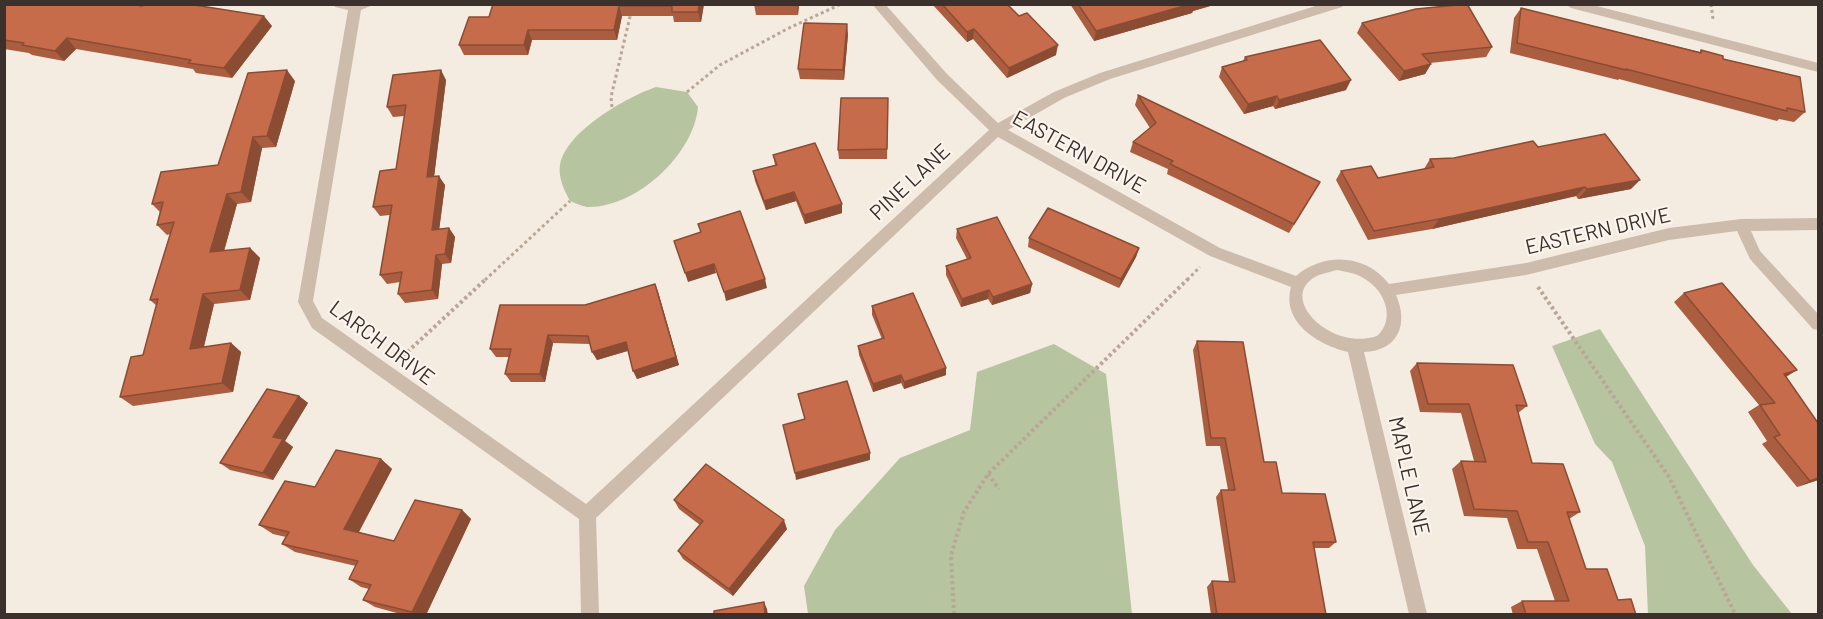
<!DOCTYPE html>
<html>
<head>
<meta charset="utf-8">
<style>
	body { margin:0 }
	#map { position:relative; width:1823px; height:619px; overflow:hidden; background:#f4ebe1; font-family:Barlow,sans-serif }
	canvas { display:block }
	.frame { position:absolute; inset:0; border:6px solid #3b302b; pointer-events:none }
</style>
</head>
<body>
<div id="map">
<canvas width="1823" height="619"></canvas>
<div class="frame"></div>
</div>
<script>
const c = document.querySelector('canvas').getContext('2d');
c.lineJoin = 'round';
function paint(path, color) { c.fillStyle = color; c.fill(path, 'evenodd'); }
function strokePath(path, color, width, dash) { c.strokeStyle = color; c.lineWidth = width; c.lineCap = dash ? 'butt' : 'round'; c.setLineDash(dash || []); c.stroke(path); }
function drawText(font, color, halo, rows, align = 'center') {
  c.font = font + ' Barlow,sans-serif'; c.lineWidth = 4.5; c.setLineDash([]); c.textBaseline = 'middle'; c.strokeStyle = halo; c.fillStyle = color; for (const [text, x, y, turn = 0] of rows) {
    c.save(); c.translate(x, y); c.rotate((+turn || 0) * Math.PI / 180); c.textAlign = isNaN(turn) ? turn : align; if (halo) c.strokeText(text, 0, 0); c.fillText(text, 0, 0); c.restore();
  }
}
paint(new Path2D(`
	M656 87 687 92 698 107C694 154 637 208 587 207 582 206 575 203 570 201 564 190 558 177 560 165 566 131 627 97 656 87Z
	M1600 329 1753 565 1792 614H1648L1645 546 1612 462 1595 444 1552 346Z
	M1054 344 1106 374 1132 614H808L804 586 835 530 900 458 970 430 977 372Z`), '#b7c4a0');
strokePath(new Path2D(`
	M1711 4 1713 19
	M687 92 720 65 787 29 841 4
	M612 107 611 97 633 4
	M485 280 570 201
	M1187 280 1200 267`), '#b9a696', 3, [3, 3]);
strokePath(new Path2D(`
	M1538 287 1669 477 1735 614
	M403 356 486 279
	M988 474 999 489
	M954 614 951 555 964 512 988 474 1188 279`), '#b9a696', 4, [3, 3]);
paint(new Path2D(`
	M333 4H375L361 10 313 301 322 318 586 504 989 130 937 80 872 4H885L947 74 998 123 1054 92 1100 73 1322 4H1344L1342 7 1110 79 1064 98 1008 130 1220 248 1296 276C1324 252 1366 254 1389 284L1526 263 1669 228 1741 219 1818 218V230L1751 231 1760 251 1818 314V330L1813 329 1750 259 1737 231 1669 240 1526 275 1396 295C1409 324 1398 351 1364 352L1427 614H1409L1348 352C1319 345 1281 323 1291 287L1210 256 998 137 596 518 599 614H581L579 519 312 328 298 302 348 10 335 7ZM1337 270C1347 272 1356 273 1365 279 1385 291 1396 319 1377 336 1330 352 1274 295 1319 275 1324 273 1331 272 1337 270Z
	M1565 4H1589L1818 63V72L1571 8Z`), '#cdbcac');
paint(new Path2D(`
	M4 4 142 6 144 4H190L272 26 232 78 196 73 193 69 76 49 64 61 32 55 29 53 4 49Z
	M493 4H704L701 22H674L673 16H622L617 40H532L528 55H464L459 45 489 17Z
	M754 4H799L798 15H756Z
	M932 4H1007L1056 55 1007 78 973 39 967 42Z
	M1070 4H1217L1193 11 1192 13 1094 41Z
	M1521 8 1700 52 1701 50 1723 59 1805 112 1794 122 1779 119 1777 121 1619 79 1618 80 1510 53 1514 18Z
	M1362 23 1492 47 1486 57 1430 63 1431 64 1425 74 1399 81 1357 33Z
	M848 34 844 80 800 79 798 69Z
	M1245 57 1346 90 1275 109 1273 106 1244 114 1219 77 1222 67 1243 61Z
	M446 80 434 176 445 185 439 229 449 228 455 237 451 263 442 264 438 299 405 303 398 294 400 282 387 284 380 275 390 215 380 216 373 207 396 169 405 116 393 117 387 107Z
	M295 81 276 147 262 148 251 202 237 204 224 251 250 248 260 258 250 300 214 304 204 347 231 343 241 352 233 392 133 406 120 397 143 355 157 306 150 300 170 234 167 235 157 225 160 212 152 204 218 165Z
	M1138 95 1320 182 1289 233 1167 174 1168 169 1130 152 1133 142 1150 128 1135 105Z
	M888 98 887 159H839L838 150Z
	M1538 147 1631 189 1578 199 1576 196 1432 229 1368 240 1336 180 1341 171 1378 178 1424 169 1430 159 1454 158Z
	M773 155 842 213 805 224 796 201 766 210 755 181 753 171 775 165Z
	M957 229 1032 284 1030 293 992 305 988 299 961 307 946 275V266L967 259 956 238Z
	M1029 238 1139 248 1136 257 1119 288 1028 247Z
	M655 284 658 292 679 365 637 379 628 351 597 360 590 344 553 343 545 382H511L505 374 509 357H496L490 349 585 305Z
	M1684 293 1797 370 1786 377 1818 480 1797 487 1762 444 1767 441 1748 412 1759 405 1674 302Z
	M872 306 946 368V375L904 389 901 383 873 392 859 355 858 346 882 339 872 315Z
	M1197 341 1264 462 1282 493 1336 542 1329 548H1314L1326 615H1211L1207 587 1212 581 1229 582 1216 497 1221 490H1228L1220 446H1206L1193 350Z
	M1417 363 1527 406 1518 413 1532 463 1580 512 1569 519 1586 569 1618 600 1636 615H1513L1511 607 1522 601H1555L1537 549H1517L1507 518 1464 516 1452 469 1461 461H1474L1461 413 1420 412 1410 371Z
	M299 396 308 403 285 441 293 447 273 480 230 470 220 463Z
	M381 459 392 469 359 532 394 541 462 510 471 519 426 615H404L375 607 363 600 369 589 361 587 349 579 356 566 295 552 282 544 286 537 273 534 259 525 315 487Z
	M674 500 787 529 733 596 683 559 678 551 700 525 679 509Z`), '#ab5d40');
paint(new Path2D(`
	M699 4H704L701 22 698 12Z
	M797 4H799L798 15Z
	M1191 4H1217L1193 11 1192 13 1094 41 1096 31Z
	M619 6 622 16 617 40 614 30Z
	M264 16 272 26 232 78 224 68Z
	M847 24 848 34 844 80 843 70Z
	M974 29 973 39 967 42V32Z
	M528 30 532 40 528 55 524 45Z
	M67 38 76 49 64 61 55 51Z
	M1058 45 1056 55 1007 78 1009 68Z
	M1431 64 1425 74 1399 81 1404 71Z
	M287 70 295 81 276 147 267 136Z
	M441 70 446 80 433 186 427 177Z
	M1351 80 1346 90 1275 109 1279 100Z
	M1277 96 1273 106 1244 114 1248 104Z
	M253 137 262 148 251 202 241 192Z
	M439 176 445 185 438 239 432 230Z
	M1640 180 1631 189 1578 199 1587 189Z
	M1585 187 1576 196 1432 229 1439 219Z
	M794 192 796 201 766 210 764 201Z
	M227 194 237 204 221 262 210 252Z
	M842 204V213L805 224 804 215Z
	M449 228 455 237 451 263 445 254Z
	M250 248 260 258 250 300 240 290Z
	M1139 248 1136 257 1119 288 1121 279Z
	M436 255 442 264 438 299 432 290Z
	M714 264 716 273 688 282 685 273Z
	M765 279 767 288 726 301 724 292Z
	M655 284 658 292 679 365 637 379 633 371Z
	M1032 284 1030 293 992 305 993 297Z
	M989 290 988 299 961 307 962 299Z
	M203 294 214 304 201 358 190 349Z
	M548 335 553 343 545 382 540 374Z
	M626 342 630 350 597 360 592 352Z
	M231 343 241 352 233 392 222 383Z
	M946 368V375L904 389V382Z
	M1797 370 1785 377 1784 374Z
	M901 375V383L873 392V384Z
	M299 396 308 403 285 441 293 447 273 480 263 473 273 437Z
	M870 453V460L796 480 795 473Z
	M381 459 392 469 356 537 344 529Z
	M1818 478V480L1797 487 1810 481Z
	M462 510 471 519 426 615H416L412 612Z
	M784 520 787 529 733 596 729 589Z
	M764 602 767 609 768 615H765Z`), '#8b4c34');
const building = new Path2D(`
	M4 4H131L142 6 144 4H188L264 16 224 68 188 63 191 60 67 38 55 51 22 45 24 43 4 40Z
	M493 4H699L698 12H672V6H619L614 30H528L524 45H459L469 17H489Z
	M754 4H797V5Z
	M942 4H1007L1019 16 1027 13 1058 45 1009 68 974 29 967 32Z
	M1078 4H1191L1096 31Z
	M1467 4 1492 47 1422 54 1431 64 1404 71 1362 23 1416 9Z
	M1521 8 1701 53V50L1723 56V59L1800 77 1805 112 1787 108V111L1626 69V70L1517 43Z
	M804 23 847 24 843 70 798 69Z
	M1320 40 1351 80 1279 100 1277 96 1248 104 1222 67 1247 60 1245 57Z
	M287 70 267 136 253 137 241 192 227 194 210 252 250 248 240 290 203 294 190 349 231 343 222 383 120 397 131 357 143 355 158 299 150 300 174 222 157 225 163 202 152 204 161 172 218 165 248 73Z
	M441 70 427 177 439 176 432 230 449 228 445 254 436 255 432 290 398 294 402 272 380 275 392 205 373 207 380 171 396 169 406 105 387 107 393 75Z
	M1138 95 1320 182 1294 224 1170 164 1173 161 1133 142 1156 123Z
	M841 98H888L887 149 838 150Z
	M1605 134 1640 180 1587 189 1585 187 1439 219 1374 231 1341 171 1371 166 1378 178 1434 167 1430 159 1454 158 1533 141 1538 147Z
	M815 143 842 204 804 215 794 192 764 201 753 171 777 165 773 155Z
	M1048 208 1139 248 1121 279 1029 238Z
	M740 211 765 279 724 292 714 264 685 273 674 241 701 232 698 224Z
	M997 217 1032 284 993 297 989 290 962 299 946 266 971 258 957 229Z
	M1722 283 1797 370 1784 374 1818 423V478L1810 481 1774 437 1780 435 1760 405 1775 403 1684 293Z
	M655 284 676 357 633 371 626 342 592 352 588 336 548 335 540 374H505L511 349H490L500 305H585Z
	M913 293 946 368 904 382 901 375 873 384 858 346 884 338 872 306Z
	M1197 341 1243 342 1264 462H1276L1282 493 1325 494 1336 542H1313L1326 615H1217L1212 581 1235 582 1221 490H1235L1225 438H1211Z
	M1417 363 1513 365 1527 406 1516 405 1532 463 1563 464 1580 512H1567L1586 569H1607L1618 600 1631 599 1636 615H1526L1522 601H1569L1548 542H1528L1517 511 1474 509 1461 461 1486 462 1469 404H1428Z
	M847 381 870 453 795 473 783 425 805 419 798 394Z
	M267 389 299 396 273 437 283 439 263 473 220 463Z
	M336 450 381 459 344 529 394 541 415 500 462 510 412 612 363 600 371 585 349 579 358 561 282 544 289 532 259 525 285 481 315 487Z
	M706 464 784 520 729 589 678 551 703 521 674 500Z
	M764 602 765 615H714V611Z`);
paint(building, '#c76c4b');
strokePath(building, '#8b4c34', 1.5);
drawText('21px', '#3b302b', '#fbf5ee', [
	["EASTERN DRIVE",1079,152,29],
	["PINE LANE",910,182,-43],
	["EASTERN DRIVE",1598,231,-13],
	["LARCH DRIVE",382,343,37],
	["MAPLE LANE",1409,476,77]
]);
</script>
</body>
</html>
